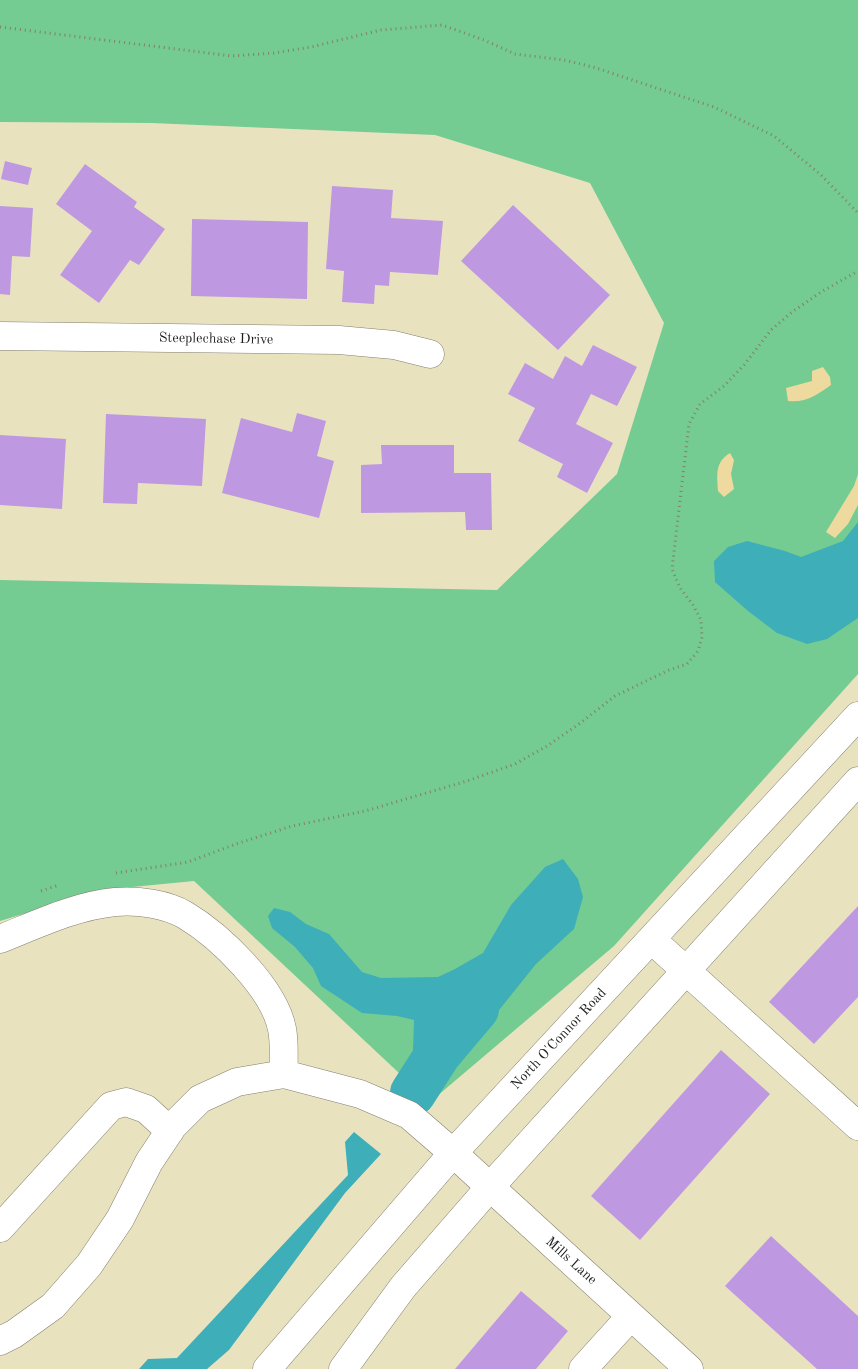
<!DOCTYPE html>
<html>
<head>
<meta charset="utf-8">
<style>
	body { margin:0 }
	canvas { display:block; background:#e9e2bf }
</style>
</head>
<body>
<canvas width="858" height="1369"></canvas>
<script>
const c = document.querySelector('canvas').getContext('2d');
c.lineJoin = 'round';
function paint(path, color) { c.fillStyle = color; c.fill(path, 'evenodd'); }
function strokePath(path, color, width, dash) { c.strokeStyle = color; c.lineWidth = width; c.lineCap = dash ? 'butt' : 'round'; c.setLineDash(dash || []); c.stroke(path); }
function drawText(font, color, halo, rows, align = 'center') {
  c.font = font + ' "Old Standard TT",serif'; c.lineWidth = 4; c.setLineDash([]); c.textBaseline = 'middle'; c.strokeStyle = halo; c.fillStyle = color; for (const [text, x, y, turn = 0] of rows) {
    c.save(); c.translate(x, y); c.rotate((+turn || 0) * Math.PI / 180); c.textAlign = isNaN(turn) ? turn : align; if (halo) c.strokeText(text, 0, 0); c.fillText(text, 0, 0); c.restore();
  }
}
paint(new Path2D(`
	M0 0H858V674L614 946 430 1102 194 881 101 890 0 921V580L497 590 617 474 664 323 590 183 435 135 151 123 0 122Z`), '#74cc92');
paint(new Path2D(`
	M823 367 830 377 831 385C817 395 806 403 788 401L786 388 812 381V371Z
	M730 453 734 460 731 474 734 489 724 497 718 491C717 474 715 462 730 453Z
	M858 474V505L848 524 835 538 826 532 854 486Z`), '#eeda9e');
paint(new Path2D(`
	M858 522V618L827 639 807 644 777 633 748 611 715 582 714 561 728 547 747 541 785 551 801 557 843 541Z
	M563 859 578 879 583 897 574 929 536 964 479 1035 444 1061 413 1050 414 1020 397 1016 362 1013 321 986 313 968 295 947 272 928 268 916 274 908 290 912 306 924 329 934 362 972 381 978 438 977 455 969 483 953 511 905 545 867Z
	M354 1132 381 1154 345 1193 229 1350 207 1369H139L148 1359 177 1358 348 1175 345 1142Z`), '#3eaeb9');
strokePath(new Path2D(`
	M413 1093 438 1054 476 1009`), '#3eaeb9', 46);
paint(new Path2D(`
	M5 161 32 168 28 185 1 179Z
	M85 164 137 202 134 207 165 229 139 265 130 260 99 303 60 275 92 231 56 204Z
	M332 186 393 190 391 218 443 221 438 275 390 272 389 286 375 285 374 304 342 302 344 271 326 269Z
	M513 205 610 295 558 350 461 261Z
	M0 206 33 208 30 257 12 256 10 295 0 294Z
	M192 219 308 222 307 299 191 296Z
	M593 345 637 367 617 406 591 394 576 424 613 443 587 493 557 477 563 464 518 441 535 408 508 394 525 363 553 379 565 356 582 366Z
	M297 413 326 421 317 456 334 461 319 518 222 493 241 418 292 432Z
	M106 414 206 419 202 486 138 483 137 504 103 503Z
	M0 435 66 439 62 509 0 505Z
	M381 445H454V473H491L492 530H466L465 512 361 513V465L382 464Z
	M858 906V997L814 1044 769 1002Z
	M721 1050 770 1094 640 1240 591 1196Z
	M771 1236 858 1316V1369H817L725 1286Z
	M521 1291 568 1331 536 1369H455Z`), '#be99e1');
const minor = new Path2D(`
	M0 336 339 340 394 345 430 354
	M0 939C38 924 75 906 115 902 138 900 166 904 185 915 220 936 274 988 282 1029 285 1043 283 1060 284 1074
	M652 940 858 1126
	M0 1228 111 1106 126 1102 146 1109 170 1131
	M0 1341 14 1334 53 1306 89 1265 120 1219 149 1162 173 1126 200 1099 237 1082 284 1074 360 1094 409 1115 453 1153 689 1369
	M583 1369 631 1316`);
const major = new Path2D(`
	M267 1369 453 1153 858 716
	M343 1369 403 1287 490 1187 858 781`);
strokePath(minor, '#827f6e', 29);
strokePath(major, '#827f6e', 29);
strokePath(new Path2D(`
	M0 27 232 56 274 53 311 47 381 30 442 25 484 40 515 54 564 60 593 67 714 107 774 136 821 175 858 213
	M116 873 188 862 236 844 292 826 365 811 467 781 515 764 547 746 579 724 615 696 669 670 687 664 698 651 702 637 701 620 693 605 680 588 672 569 689 424 700 404 724 386 744 365 771 330 792 312 821 292 858 271
	M41 891 59 885`), '#827f6e', 3, [1, 4]);
strokePath(minor, '#fff', 28);
strokePath(major, '#fff', 28);
drawText('14px', '#1c1c1c', '#fff', [
	["Steeplechase Drive",216,339,1],
	["North O'Connor Road",559,1039,-47],
	["Mills Lane",571,1261,42]
]);
</script>
</body>
</html>
